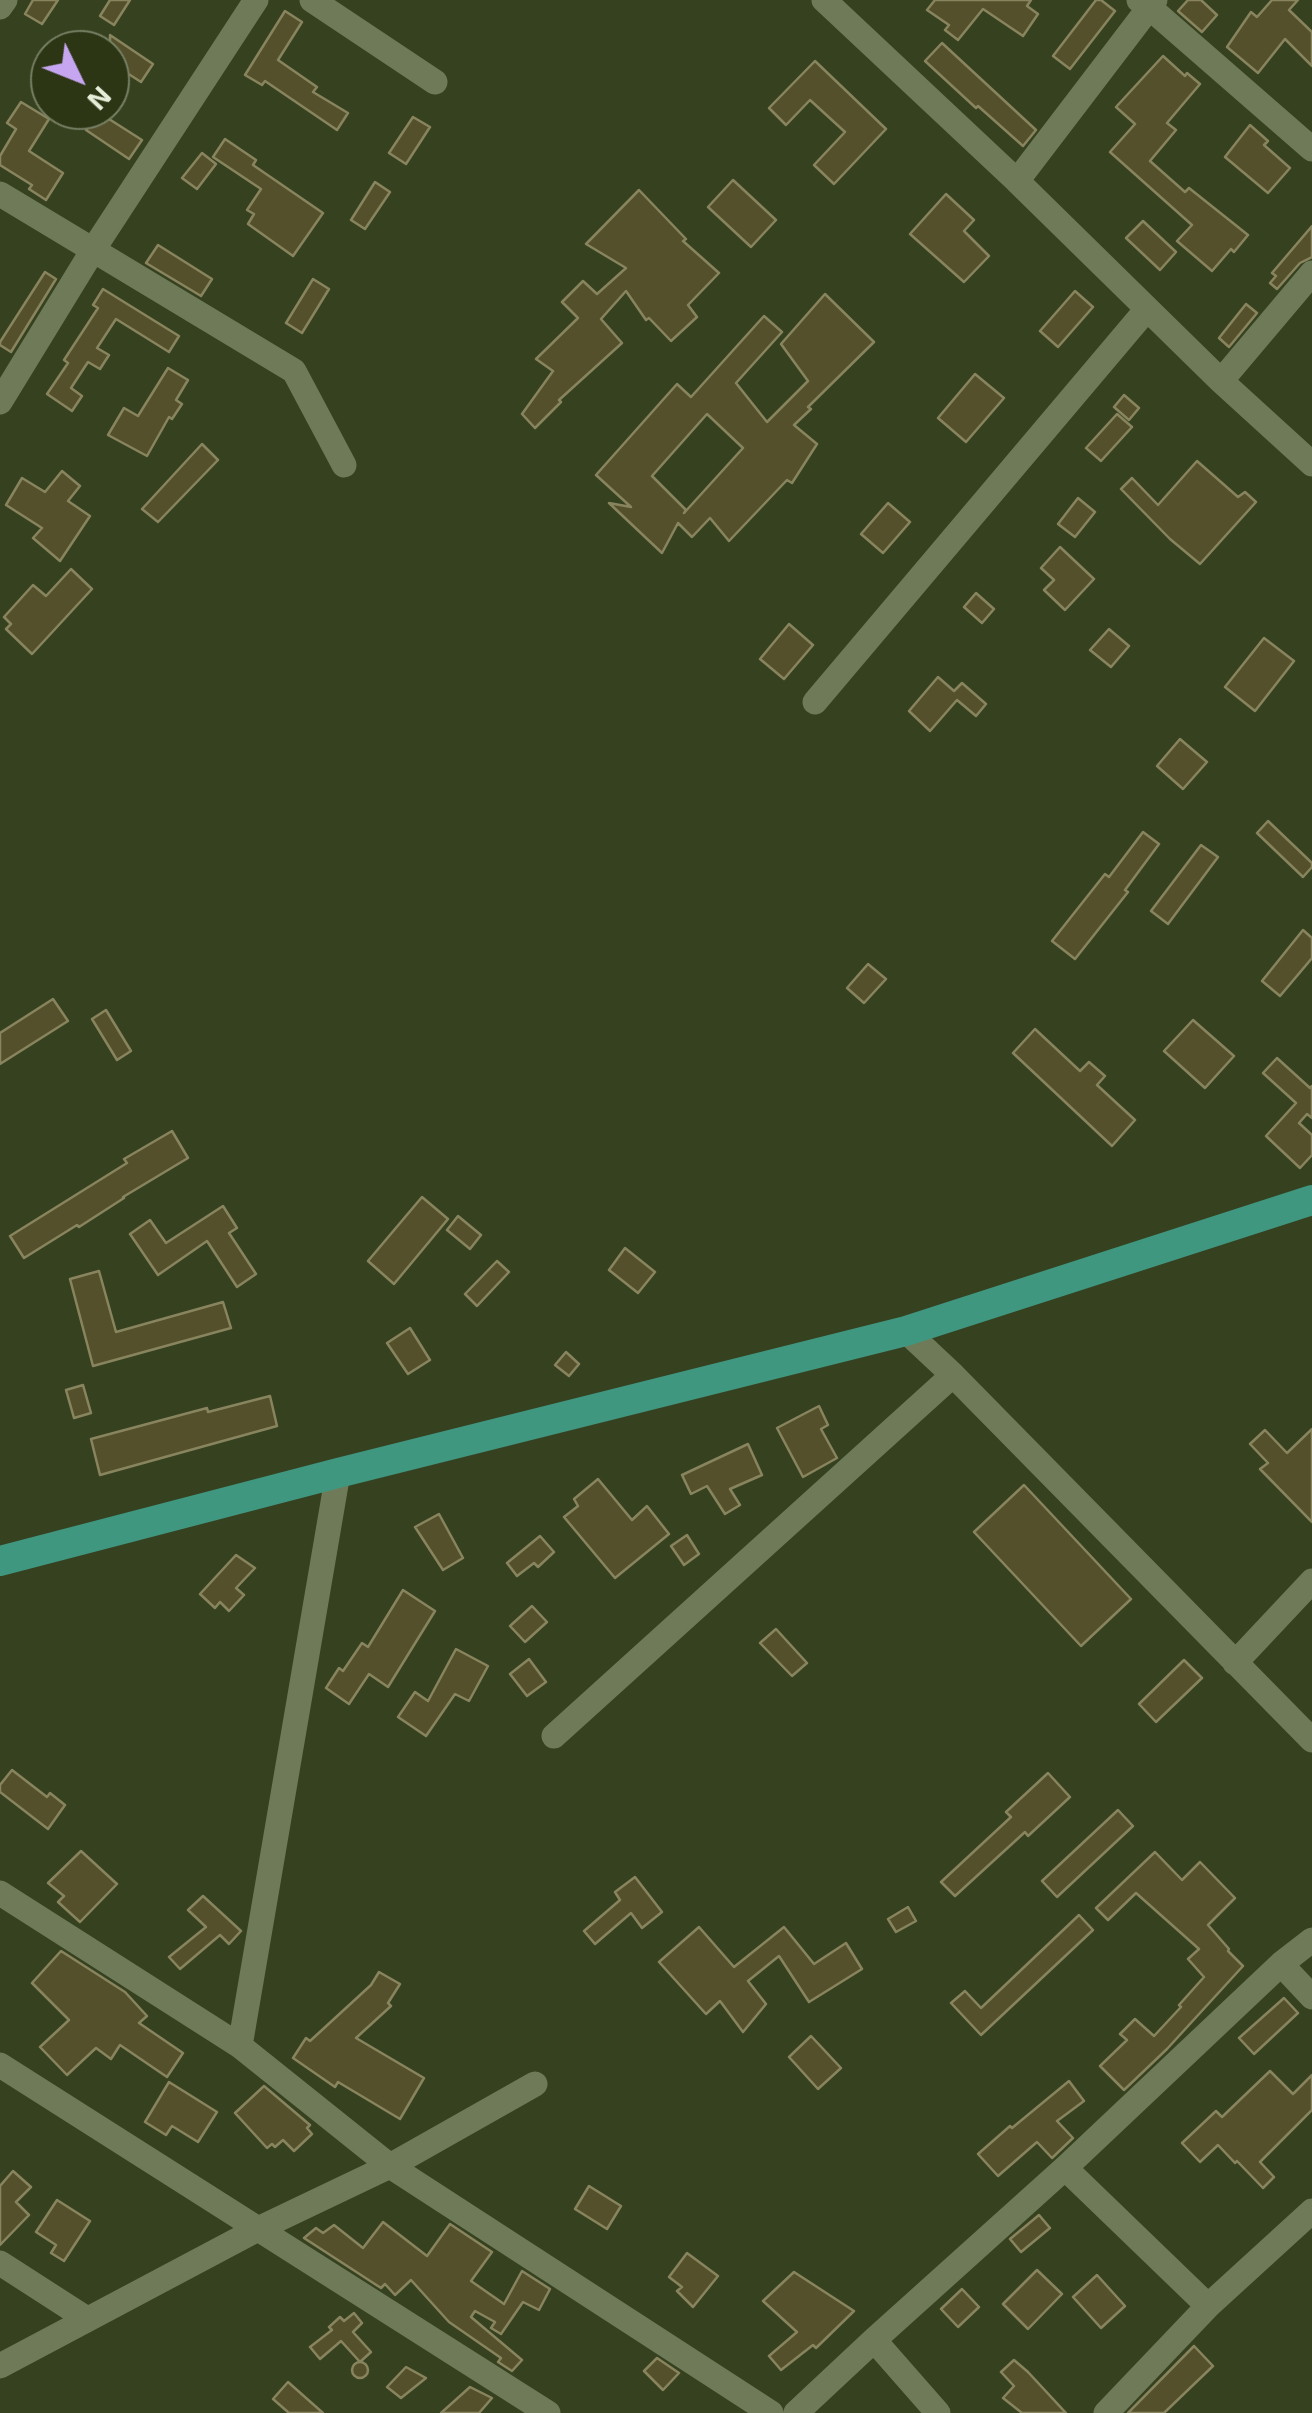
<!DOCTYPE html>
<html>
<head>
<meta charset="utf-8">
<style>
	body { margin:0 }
	#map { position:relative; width:1312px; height:2413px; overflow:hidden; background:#364120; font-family:"Exo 2",sans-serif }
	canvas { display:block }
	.north { position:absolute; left:30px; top:30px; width:100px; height:100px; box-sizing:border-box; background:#2c3615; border:2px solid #767f63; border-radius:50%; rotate:133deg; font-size:28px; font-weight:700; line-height:40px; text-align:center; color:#e6edd9 }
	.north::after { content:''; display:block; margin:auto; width:35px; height:45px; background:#c6a6f0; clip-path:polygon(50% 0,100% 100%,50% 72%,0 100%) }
</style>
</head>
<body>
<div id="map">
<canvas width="1312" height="2413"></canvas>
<div class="north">N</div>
</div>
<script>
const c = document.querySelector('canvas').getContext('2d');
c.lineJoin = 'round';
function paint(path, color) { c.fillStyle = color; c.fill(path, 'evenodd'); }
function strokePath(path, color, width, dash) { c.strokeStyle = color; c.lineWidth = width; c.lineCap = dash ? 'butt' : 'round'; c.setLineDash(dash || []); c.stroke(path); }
const building = new Path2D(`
	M33 0H58L42 24 25 14Z
	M110 0H130L114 25 100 16Z
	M935 0H1031L1027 6 1038 14 1023 36 983 9 958 40 945 30 949 25 927 10Z
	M1096 0H1101L1115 11 1070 69 1053 56Z
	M1188 0H1201L1217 15 1202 32 1178 11Z
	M1272 0H1298L1289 10 1312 32V66L1285 39 1258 73 1227 47 1251 12 1257 17Z
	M285 11 302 22 278 60 317 87 313 92 348 113 337 130 265 81 262 85 245 75Z
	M110 35 153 64 141 82 110 62Z
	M942 43 1036 130 1023 146 978 106 976 108 925 61Z
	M1163 56 1185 76 1187 73 1200 84 1167 123 1176 130 1150 161 1185 192 1189 188 1248 235 1234 252 1231 249 1212 271 1177 241 1192 225 1110 152 1135 124 1116 107Z
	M815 61 886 129 834 184 814 165 845 132 810 100 786 125 769 108Z
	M21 102 49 119 29 151 63 173 46 200 29 189 32 185 0 165V156L16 129 7 123Z
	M98 112 142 140 129 159 86 130Z
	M413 117 430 127 406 164 389 153Z
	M1250 125 1268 141 1264 145 1290 168 1268 193 1225 157Z
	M225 139 256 160 253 165 323 213 293 256 248 224 254 214 247 210 261 189 213 157Z
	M202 153 216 164 197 189 182 178Z
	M733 180 776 220 751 247 708 207Z
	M375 182 390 192 365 229 351 220Z
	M639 190 686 239 683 241 719 273 688 305 697 317 671 341 649 318 646 320 626 291 601 319 622 343 559 400 561 402 535 428 522 414 553 371 536 359 578 318 562 302 583 281 597 294 626 268 586 244Z
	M946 194 974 220 964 231 989 256 964 282 910 234Z
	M1143 221 1176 252 1160 270 1126 238Z
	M1312 226V257L1300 263 1277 289 1270 283 1276 276 1272 273Z
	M158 245 212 279 201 296 146 263Z
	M45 272 56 279 11 352 0 345V342Z
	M313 279 329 289 302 333 286 323Z
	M103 289 179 336 169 352 116 319 97 348 109 355 100 369 88 362 71 388 82 396 72 411 47 394 68 363 64 360 98 308 93 305Z
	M1075 291 1093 307 1058 347 1040 331Z
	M825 294 874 342 808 407 811 409 794 425 817 444 792 483 787 480 729 541 710 518 692 537 678 523 662 553 609 503 631 507 596 475 677 384 691 397 764 316 782 332 736 383 767 422 808 381 781 344ZM707 414 743 448 684 513 686 510 652 476Z
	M1246 304 1257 313 1229 347 1219 338Z
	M168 368 188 380 176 400 182 404 172 419 169 417 147 456 108 435 124 408 138 416Z
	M975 374 1004 398 966 442 938 418Z
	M1124 395 1139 408 1129 420 1114 407Z
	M1117 414 1132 427 1101 461 1086 448Z
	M202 444 218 460 158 522 142 509Z
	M1197 461 1238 497 1245 492 1256 502 1200 564 1170 539 1121 489 1132 478 1158 505Z
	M62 471 80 486 68 501 90 516 60 561 33 538 42 528 6 505 22 478 45 492Z
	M1078 498 1095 512 1075 537 1058 524Z
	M888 503 910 522 883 553 861 534Z
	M1060 547 1094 579 1065 610 1044 590 1054 580 1041 568Z
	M71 569 92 589 32 654 6 629 11 624 4 617 33 585 46 596Z
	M976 593 994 609 982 623 964 607Z
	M789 624 813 645 784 679 760 659Z
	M1109 629 1129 646 1111 667 1090 650Z
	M1264 638 1294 661 1255 711 1225 687Z
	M938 677 954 691 962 683 986 704 976 716 957 700 930 731 909 711Z
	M1180 739 1207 762 1183 789 1157 766Z
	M1268 821 1312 863V867L1303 877 1257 833Z
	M1143 832 1159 844 1125 890 1128 892 1075 959 1052 941 1105 874 1109 877Z
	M1201 845 1218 857 1168 924 1151 911Z
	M1303 930 1312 938V958L1280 996 1262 981Z
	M868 964 886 979 864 1003 847 988Z
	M53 999 68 1021 0 1064V1033Z
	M106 1010 131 1051 117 1060 92 1019Z
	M1193 1020 1234 1056 1205 1088 1164 1051Z
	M1035 1029 1080 1071 1089 1062 1105 1076 1097 1085 1135 1120 1112 1146 1013 1053Z
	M1277 1058 1310 1088 1312 1086V1118L1307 1114 1299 1123 1312 1135V1155L1300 1168 1266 1136 1296 1103 1263 1073Z
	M172 1131 188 1158 123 1197 124 1198 79 1227 77 1225 24 1258 10 1236 127 1163 124 1159Z
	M422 1197 448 1219 394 1284 368 1261Z
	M223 1206 237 1228 229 1233 256 1274 237 1287 207 1241 158 1275 130 1234 150 1220 166 1243Z
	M458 1216 481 1235 470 1249 447 1230Z
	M625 1248 655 1272 638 1293 609 1270Z
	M497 1261 509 1272 477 1306 465 1294Z
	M99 1271 116 1332 223 1302 231 1328 93 1366 70 1279Z
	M410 1328 430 1360 408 1374 387 1343Z
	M566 1352 579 1364 569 1376 555 1365Z
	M83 1385 91 1413 74 1418 66 1390Z
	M270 1396 277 1426 100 1475 91 1439 207 1408 208 1412Z
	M819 1406 828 1425 821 1429 837 1458 803 1477 777 1428Z
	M1312 1429V1522L1260 1469 1268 1463 1250 1444 1265 1430 1287 1453Z
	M748 1444 762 1475 730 1489 740 1505 725 1514 707 1486 691 1494 682 1475Z
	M598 1479 632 1520 647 1506 669 1534 615 1578 564 1517 578 1506 574 1499Z
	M1024 1485 1131 1599 1081 1646 974 1532Z
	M439 1514 463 1558 443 1570 415 1527Z
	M687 1535 699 1554 684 1565 671 1546Z
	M540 1536 554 1552 538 1567 534 1563 517 1576 507 1563Z
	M236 1555 255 1568 236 1588 244 1595 229 1611 220 1602 215 1608 200 1594Z
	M403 1590 435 1611 388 1687 369 1674 349 1704 326 1688 339 1668 343 1671 362 1643 368 1647Z
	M532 1606 547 1622 525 1642 510 1626Z
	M776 1629 807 1663 792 1676 760 1643Z
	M456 1649 488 1666 469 1701 455 1694 426 1736 398 1717 415 1692 428 1701Z
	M529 1659 546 1682 527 1696 510 1674Z
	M1184 1660 1202 1678 1156 1722 1139 1704Z
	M12 1770 47 1797 50 1793 65 1805 48 1829 0 1792V1785Z
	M1048 1773 1070 1797 1028 1836 1025 1832 955 1896 941 1882 1011 1817 1006 1812Z
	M1118 1810 1133 1826 1057 1897 1042 1881Z
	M81 1851 117 1884 80 1922 58 1902 64 1896 48 1883Z
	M1155 1852 1182 1880 1200 1862 1235 1898 1208 1925 1229 1949 1228 1951 1243 1966 1167 2049 1124 2090 1100 2066 1127 2040 1120 2034 1135 2019 1154 2036 1181 2007 1179 2005 1204 1977 1188 1959 1199 1949 1136 1893 1108 1920 1096 1908Z
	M635 1877 662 1912 642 1928 631 1913 595 1944 584 1931 620 1900 615 1892Z
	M203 1896 241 1931 229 1944 220 1935 180 1969 169 1957 206 1927 188 1910Z
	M908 1907 916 1921 896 1932 888 1919Z
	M1079 1915 1093 1930 981 2035 951 2003 965 1991 981 2008Z
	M699 1927 734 1967 784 1927 814 1964 846 1943 862 1969 809 2002 779 1956 748 1981 766 2004 743 2032 720 2001 706 2014 659 1962Z
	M61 1951 125 1992 147 2016 139 2023 183 2053 167 2077 120 2045 111 2059 96 2048 67 2075 40 2047 69 2020 32 1983Z
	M379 1972 400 1984 388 2003 391 2006 356 2038 424 2078 400 2119 338 2082 335 2087 293 2058 306 2038 310 2041 371 1985Z
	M1284 1998 1298 2013 1254 2054 1239 2038Z
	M811 2036 841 2068 818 2089 789 2057Z
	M1270 2071 1293 2094 1312 2075V2110L1260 2162 1274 2177 1263 2188 1237 2161 1235 2163 1218 2145 1200 2162 1182 2143 1216 2111 1222 2117Z
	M1069 2081 1084 2101 1057 2121 1073 2138 1052 2158 1037 2142 998 2176 978 2154 1010 2126 1012 2128Z
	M169 2082 217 2112 198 2142 172 2126 166 2135 145 2122Z
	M264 2086 310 2125 307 2128 312 2134 294 2151 283 2140 275 2147 272 2144 267 2148 235 2113Z
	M13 2171 31 2187 16 2202 29 2215 0 2245V2186Z
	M589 2186 621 2206 607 2229 575 2209Z
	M57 2200 90 2221 64 2261 51 2253 56 2245 36 2232Z
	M1039 2215 1050 2228 1021 2252 1010 2239Z
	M383 2222 427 2256 450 2224 492 2252 471 2281 504 2304 522 2271 550 2289 539 2310 523 2302 501 2334 491 2328 495 2322 475 2311 471 2317 522 2360 512 2371 498 2362 501 2358 449 2322 411 2280 395 2295 385 2284 381 2288 304 2238 316 2228 323 2233 334 2225 363 2248Z
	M687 2253 718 2276 693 2307 677 2291 682 2287 669 2277Z
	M1037 2270 1062 2294 1028 2329 1003 2304Z
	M794 2272 854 2311 816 2348 813 2345 781 2370 769 2356 797 2332 763 2301Z
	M1097 2275 1125 2306 1101 2328 1073 2297Z
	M962 2289 979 2307 958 2327 941 2309Z
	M354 2313 362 2323 353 2332 371 2352 360 2362 341 2341 320 2359 310 2347 332 2330 329 2327 340 2317 344 2321Z
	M1194 2346 1213 2366 1164 2413H1128Z
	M657 2358 679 2373 663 2390 644 2371Z
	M1014 2360 1028 2372 1066 2413H1022L1003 2398 1014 2386 1001 2372Z
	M352 2370a8 8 0 1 1 16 0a8 8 0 1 1-16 0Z
	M406 2367 426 2378 401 2398 387 2387Z
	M288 2382 323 2413H289L273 2399Z
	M470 2387 492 2398 479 2413H441Z`);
paint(building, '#53502b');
strokePath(building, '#88845e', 2.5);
strokePath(new Path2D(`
	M312 0 435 82
	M824 0 1017 181 1221 381 1312 464
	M1139 0 1149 7 1312 149
	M0 7 5 0
	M1017 181 1155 0
	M0 194 294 371 344 465
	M1221 381 1312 273
	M0 402 93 250 256 0
	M815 702 1147 309
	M906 1331 953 1375 1312 1740
	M1235 1663 1312 1581
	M554 1736 953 1375
	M0 1893 240 2046 390 2166 771 2413
	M1281 1964 1312 1997
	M240 2046 338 1473
	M0 2065 548 2413
	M1065 2168 1208 2306
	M0 2263 87 2319
	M874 2340 938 2413
	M0 2366 258 2229 390 2166 535 2084
	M796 2413 874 2340 1065 2168 1281 1964 1312 1940
	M1106 2413 1208 2306 1312 2211`), '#6f7b58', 25);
strokePath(new Path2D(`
	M0 1561 338 1473 906 1331 1312 1200`), '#409780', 30);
</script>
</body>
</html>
